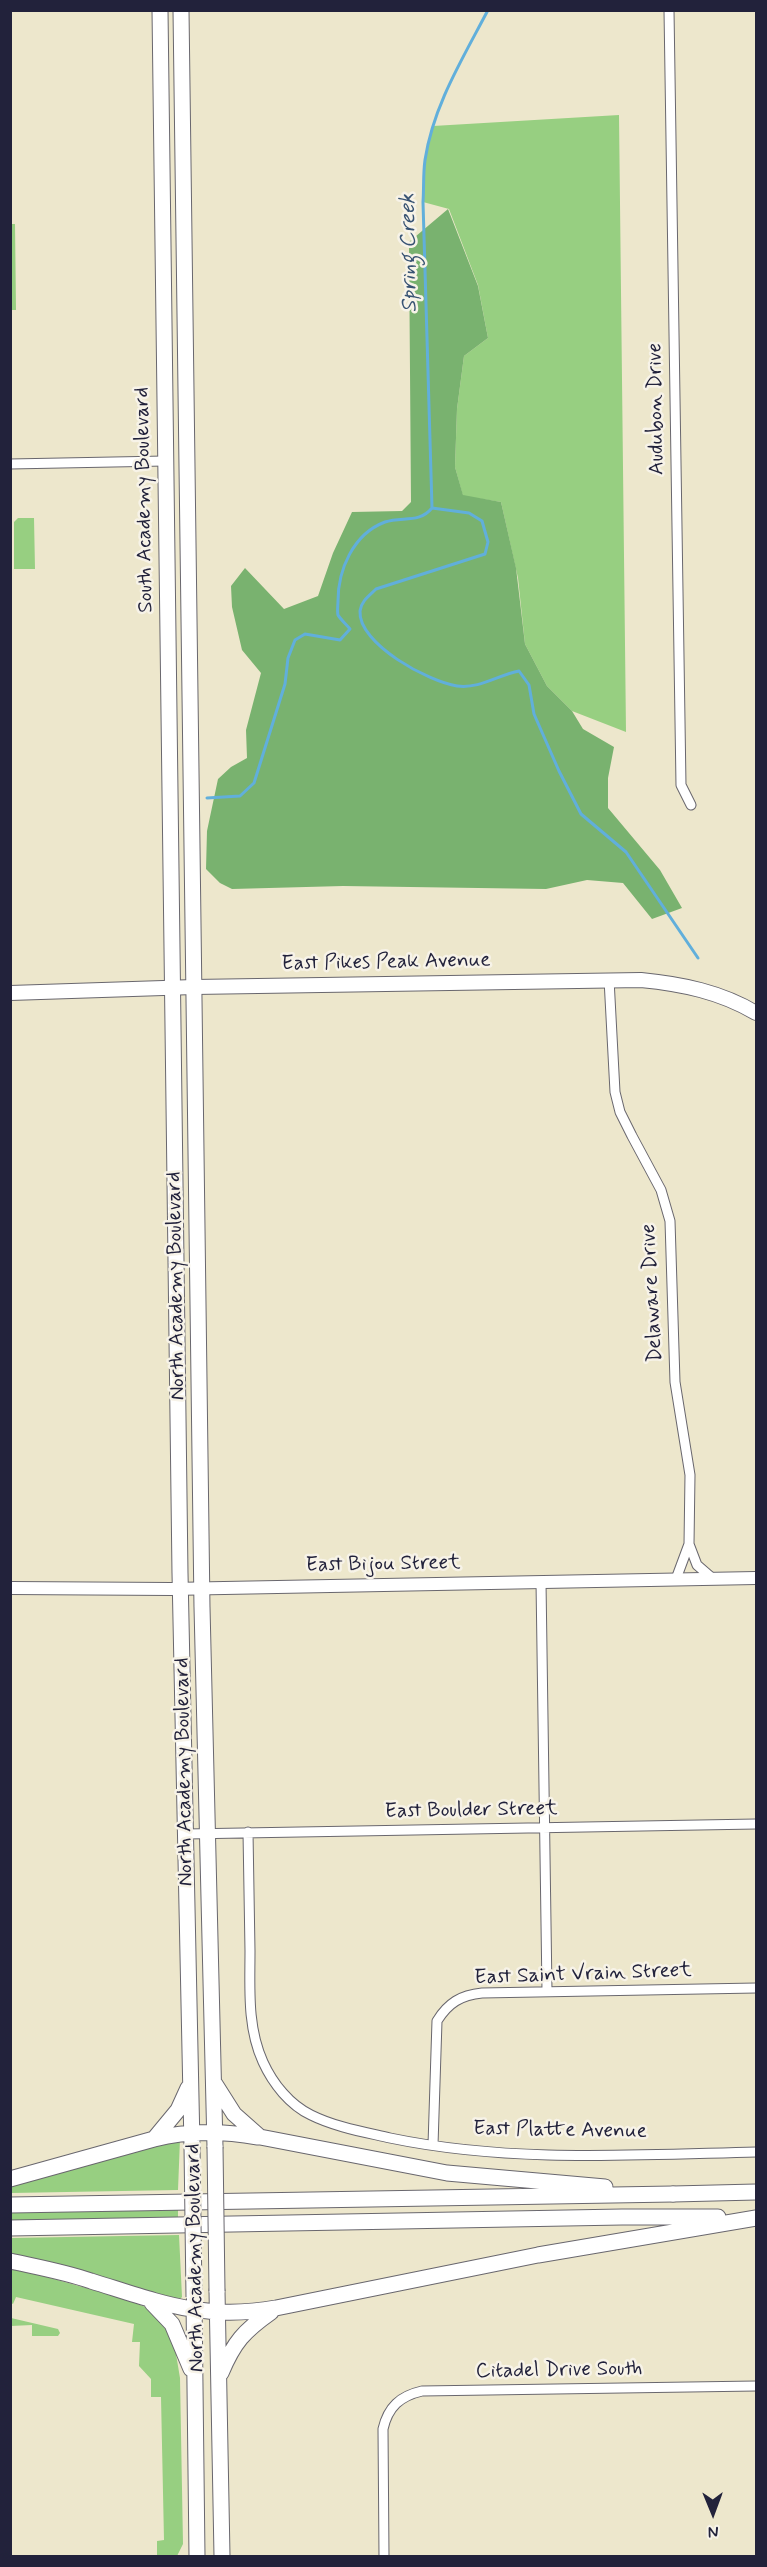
<!DOCTYPE html>
<html>
<head>
<meta charset="utf-8">
<style>
	body { margin:0 }
	#map { position:relative; width:767px; height:2567px; overflow:hidden; background:#ede7cc; font-family:Mynerve,sans-serif }
	canvas { display:block }
	.frame { position:absolute; inset:0; border:12px solid #22223b; pointer-events:none }
	.north { position:absolute; left:683px; top:2483px; width:60px; height:60px; -webkit-text-stroke:4px #f7f3e8; paint-order:stroke; rotate:179deg; font-size:16px; font-weight:700; line-height:24px; text-align:center; color:#22223b }
	.north::after { content:''; display:block; margin:auto; width:21px; height:27px; background:#22223b; clip-path:polygon(50% 0,100% 100%,50% 72%,0 100%) }
</style>
</head>
<body>
<div id="map">
<canvas width="767" height="2567"></canvas>
<div class="frame"></div>
<div class="north">N</div>
</div>
<script>
const c = document.querySelector('canvas').getContext('2d');
c.lineJoin = 'round';
function paint(path, color) { c.fillStyle = color; c.fill(path, 'evenodd'); }
function strokePath(path, color, width, dash) { c.strokeStyle = color; c.lineWidth = width; c.lineCap = dash ? 'butt' : 'round'; c.setLineDash(dash || []); c.stroke(path); }
function drawText(font, color, halo, rows, align = 'center') {
  c.font = font + ' Mynerve,sans-serif'; c.lineWidth = 5; c.setLineDash([]); c.textBaseline = 'middle'; c.strokeStyle = halo; c.fillStyle = color; for (const [text, x, y, turn = 0] of rows) {
    c.save(); c.translate(x, y); c.rotate((+turn || 0) * Math.PI / 180); c.textAlign = isNaN(turn) ? turn : align; if (halo) c.strokeText(text, 0, 0); c.fillText(text, 0, 0); c.restore();
  }
}
paint(new Path2D(`
	M619 115 626 732 572 711 547 686 525 644 518 578 501 502 463 496 455 467 457 409 464 356 488 338 478 285 449 209 423 202 425 161 433 126Z
	M11 224H15L16 310H11Z
	M18 518H34L35 569H14V522Z
	M180 2139 178 2190 11 2193 10 2186Z
	M178 2205V2219L11 2222 10 2208Z
	M179 2235 182 2297 179 2300 11 2254V2238Z
	M11 2267 129 2300 152 2310 161 2318 174 2342 180 2378 183 2544 177 2556H157V2541L164 2540 161 2397H151V2379L139 2366 140 2342H132L134 2324 16 2297 13 2304 11 2303Z
	M11 2318 58 2329 60 2333 58 2336H32V2325L11 2326Z`), '#97cf81');
paint(new Path2D(`
	M448 209 478 286 488 338 464 356 457 409 455 467 463 495 501 502 516 568 525 644 547 686 572 711 583 729 614 747 608 778V808L660 870 682 908 652 919 623 883 587 880 546 889 343 886 232 889 220 883 206 869 207 831 218 779 231 767 247 758 246 730 261 673 242 650 232 607 231 586 245 568 284 609 318 596 333 553 352 512 402 511 411 502 409 242Z`), '#79b26f');
strokePath(new Path2D(`
	M432 508 469 513 482 521 488 542 485 554 376 589C370 595 361 601 360 611 358 644 429 682 457 686 480 689 498 675 519 671L529 685 534 714 559 771 581 814 626 852 698 958
	M432 508 423 202C424 188 423 174 425 160 433 106 463 58 488 10
	M207 798 240 796 254 783 285 684 288 658 295 640 305 634 340 640 350 629C347 625 340 619 338 615 337 611 338 605 338 601 338 570 353 534 385 522 402 516 419 524 432 508`), '#61afdb', 3);
const minor = new Path2D(`
	M669 10 681 785 691 805
	M10 464 165 461
	M609 979 615 1092 620 1112 632 1136 661 1190 670 1221 675 1382 690 1475 689 1544 697 1565 712 1578
	M676 1579 689 1544
	M541 1582 547 1991
	M248 1832C249 1872 249 1911 250 1951 250 1988 247 2027 263 2062 273 2084 290 2105 311 2115 335 2127 364 2132 390 2138 510 2163 634 2155 756 2152
	M186 1834 756 1824
	M433 2145 437 2021C448 2003 461 1995 482 1993L756 1988
	M384 2556 383 2429C388 2407 400 2396 422 2391L756 2386`);
const tertiary = new Path2D(`
	M10 1588 171 1589 756 1578`);
const secondary = new Path2D(`
	M10 993 194 987 641 980C682 984 721 992 756 1013`);
const primary = new Path2D(`
	M673 2194 756 2192`);
const trunk = new Path2D(`
	M160 10 180 1573 192 2146
	M181 10 202 1607 215 2147
	M215 2084 234 2114 260 2137 447 2173 605 2187
	M154 2139C189 2130 223 2131 258 2137
	M10 2179 154 2139 178 2110 188 2088
	M10 2205 673 2194
	M10 2228 622 2217H718
	M10 2261C37 2267 65 2272 91 2281 159 2302 203 2321 276 2308L538 2255 756 2218
	M217 2291 222 2556
	M194 2302 197 2556
	M152 2303 172 2324 191 2369
	M221 2373C234 2342 244 2331 271 2312`);
strokePath(minor, '#69676e', 11);
strokePath(tertiary, '#69676e', 14);
strokePath(secondary, '#69676e', 16);
strokePath(primary, '#69676e', 17);
strokePath(trunk, '#69676e', 17);
strokePath(minor, '#fff', 9);
strokePath(tertiary, '#fff', 12);
strokePath(secondary, '#fff', 14);
strokePath(primary, '#fff', 15);
strokePath(trunk, '#fff', 15);
const trunkBridge = new Path2D(`
	M192 2146 194 2297
	M215 2147 217 2291`);
strokePath(trunkBridge, '#69676e', 17, []);
strokePath(trunkBridge, '#fff', 15);
drawText('21px', '#22223b', '#f7f3e8', [
	["Audubon Drive",657,409,-91],
	["South Academy Boulevard",145,500,-91],
	["East Pikes Peak Avenue",386,963,-1],
	["North Academy Boulevard",177,1286,-91],
	["Delaware Drive",653,1293,-93],
	["East Bijou Street",383,1565,-1],
	["North Academy Boulevard",185,1772,-91],
	["East Boulder Street",471,1811,-1],
	["East Saint Vrain Street",583,1975,-2],
	["East Platte Avenue",560,2131,1],
	["North Academy Boulevard",196,2258,-91],
	["Citadel Drive South",559,2371,-1]
]);
drawText('italic 22px', '#385373', '#f7f3e8', [
	["Spring Creek",410,253,-91]
]);
</script>
</body>
</html>
